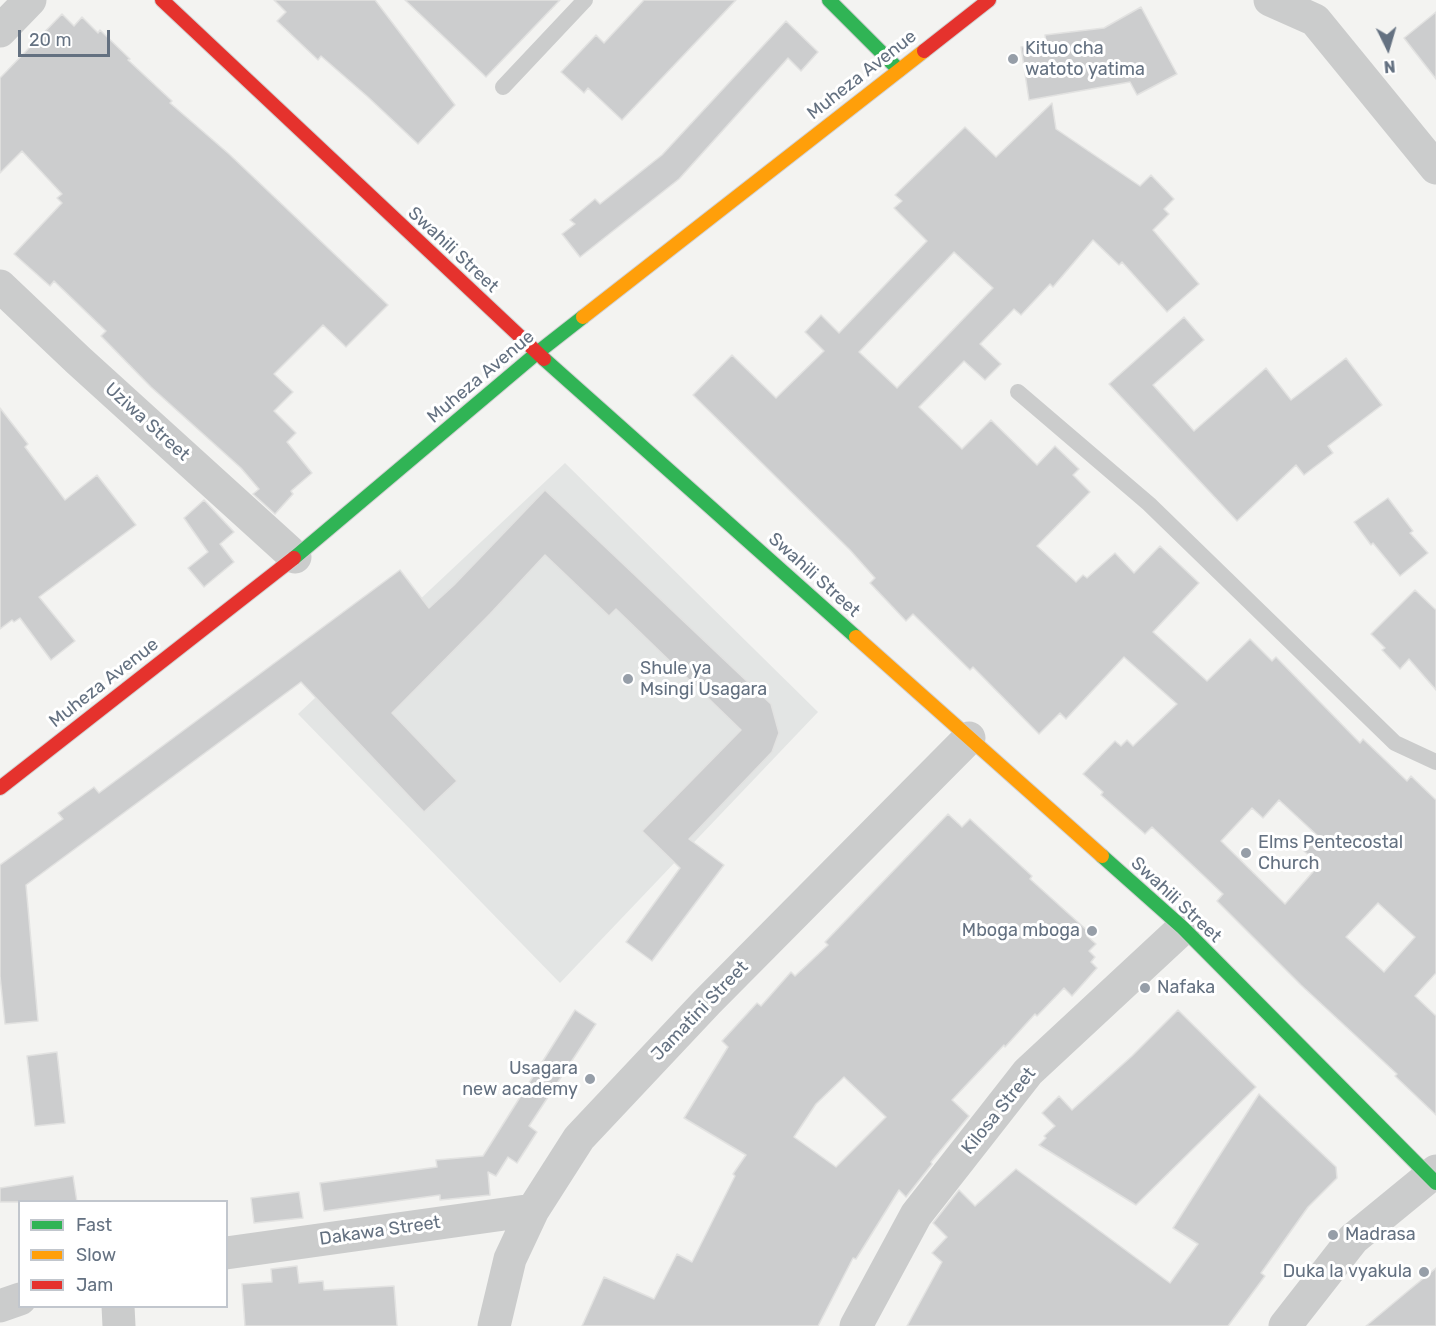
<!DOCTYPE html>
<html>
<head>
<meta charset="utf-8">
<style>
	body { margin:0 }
	#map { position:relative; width:1436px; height:1326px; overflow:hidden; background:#f3f3f1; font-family:Rubik,sans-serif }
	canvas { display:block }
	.legend { position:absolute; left:18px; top:1200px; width:210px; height:108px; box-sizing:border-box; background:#fff; border:2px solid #c1c6cd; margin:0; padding:8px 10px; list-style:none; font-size:18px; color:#647181 }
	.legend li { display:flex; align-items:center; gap:12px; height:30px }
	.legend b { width:30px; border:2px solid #c1c6cd }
	.north { position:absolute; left:1358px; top:18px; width:60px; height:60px; -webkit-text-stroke:4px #fff; paint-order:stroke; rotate:175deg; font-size:16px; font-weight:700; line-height:24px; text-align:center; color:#647181 }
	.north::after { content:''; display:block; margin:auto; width:21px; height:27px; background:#647181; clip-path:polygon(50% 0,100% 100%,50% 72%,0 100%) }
	.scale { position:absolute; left:18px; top:30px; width:92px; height:27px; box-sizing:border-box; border:3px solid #647181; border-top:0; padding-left:8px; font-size:18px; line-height:21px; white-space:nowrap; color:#647181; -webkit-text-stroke:4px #fff; paint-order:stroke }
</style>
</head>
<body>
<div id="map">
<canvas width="1436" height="1326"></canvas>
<ul class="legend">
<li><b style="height:8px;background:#30b455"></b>Fast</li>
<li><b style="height:8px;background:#ff9f0a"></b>Slow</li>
<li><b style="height:8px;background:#e5322d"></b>Jam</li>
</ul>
<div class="north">N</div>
<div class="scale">20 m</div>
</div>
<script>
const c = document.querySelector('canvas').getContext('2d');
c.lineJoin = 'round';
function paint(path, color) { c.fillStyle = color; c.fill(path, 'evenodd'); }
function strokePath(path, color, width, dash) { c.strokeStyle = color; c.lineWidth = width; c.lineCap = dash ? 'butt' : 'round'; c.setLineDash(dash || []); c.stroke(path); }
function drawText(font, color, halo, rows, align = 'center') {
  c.font = font + ' Rubik,sans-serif'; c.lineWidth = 6; c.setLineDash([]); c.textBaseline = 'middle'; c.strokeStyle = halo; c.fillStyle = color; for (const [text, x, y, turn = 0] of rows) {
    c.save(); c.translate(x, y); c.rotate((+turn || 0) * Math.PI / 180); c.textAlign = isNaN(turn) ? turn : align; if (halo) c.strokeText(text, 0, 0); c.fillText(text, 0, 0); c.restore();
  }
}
paint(new Path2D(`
	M565 463 818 712 560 983 298 714Z`), '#e3e5e4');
const building = new Path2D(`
	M274 0H375L455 105 418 144 368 97 321 56 318 60 277 21 286 12Z
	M405 0H560L486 77Z
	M644 0H736L622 120 588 88 584 93 561 72 596 35 604 43Z
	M1141 7 1177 74 1137 95 1130 82 1029 100 1021 47 1046 43 1045 35 1104 28Z
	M1436 12V79L1404 38Z
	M62 14 74 26 82 17 98 33 100 30 130 59 128 60 172 101 170 103 229 154 388 305 346 347 323 325 274 374 293 392 274 411 296 433 287 442 312 473 291 491 293 494 275 514 253 494 259 489 241 468 151 387 101 336 106 331 54 281 50 286 14 254 62 203 57 198 62 194 22 151 0 173V78Z
	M786 21 818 52 801 71 788 58 679 179 580 257 562 234 575 224 570 220 595 199 600 204 662 155Z
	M1052 103 1056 129 1140 186 1151 175 1174 199 1164 209 1169 214 1153 230 1199 284 1167 312 1122 262 1119 265 1093 240 1053 287 1050 284 1021 315 1014 309 980 344 1001 364 985 380 964 361 919 407 962 449 991 420 1037 465 1055 446 1079 469 1073 475 1090 492 1037 546 1076 582 1083 575 1087 578 1115 553 1134 573 1160 546 1199 583 1153 632 1207 681 1250 639 1272 661 1276 657 1360 743 1363 739 1407 781 1411 776 1436 800V973L1415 996 1436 1016V1115L1395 1076 1397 1074 1301 985 1217 901 1223 894 1152 827 1145 834 1101 795 1103 792 1083 774 1115 741 1121 746 1127 740 1133 746 1177 704 1124 657 1066 719 1060 713 1039 734 973 667 970 670 913 614 906 621 870 583 875 578 850 550 693 395 732 355 776 398 824 351 805 332 821 315 839 333 927 241 894 208 902 201 895 195 965 127 996 157ZM954 252 993 288 897 388 859 352ZM1279 800 1319 837 1304 851 1319 865 1285 904 1221 841 1252 808 1263 818ZM1378 903 1415 937 1384 972 1346 937Z
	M1184 317 1204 340 1153 385 1194 431 1266 368 1291 400 1346 358 1382 405 1328 446 1333 453 1304 475 1296 465 1237 521 1109 384Z
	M0 408 28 444 25 447 65 500 97 475 136 525 39 597 75 641 51 660 20 618 14 622 12 620 0 629Z
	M545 490 771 704 779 733 772 752 689 839 724 865 652 961 626 942 680 868 642 831 741 730 616 609 609 616 545 555 490 614 392 713 457 781 424 812 301 682 26 885 38 1021 5 1024 0 976V865L63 819 58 813 94 787 99 793 400 570 429 608 454 585Z
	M1388 498 1413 531 1410 533 1428 553 1400 576 1373 543 1371 545 1354 522Z
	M204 500 234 532 220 544 234 562 204 587 188 568 208 552 184 518Z
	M1415 590 1436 610V690L1409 659 1400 669 1382 650 1385 648 1371 634Z
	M948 814 962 827 970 819 1032 876 1030 879 1090 933 1087 936 1096 944 1089 951 1095 957 1091 962 1097 968 1072 996 1064 988 1037 1016 1035 1014 1005 1047 1004 1045 952 1100 969 1116 931 1162 932 1164 906 1197 899 1190 856 1259 853 1258 818 1326H582L604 1277 654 1299 677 1254 692 1262 735 1176 733 1174 746 1155 684 1118 728 1047 722 1041 757 1003 761 1006 791 972 795 976 828 945 825 942ZM844 1077 886 1117 836 1167 794 1137 816 1104Z
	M575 1010 596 1024 529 1126 537 1132 517 1163 508 1157 496 1176 488 1172 490 1195 440 1200V1195L324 1211 320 1183 437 1167 436 1160 483 1156Z
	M1178 1010 1256 1087 1136 1205 1039 1145 1046 1138 1044 1136 1055 1126 1042 1113 1059 1096 1072 1110 1132 1056Z
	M57 1052 65 1123 35 1126 27 1056Z
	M1259 1094 1336 1167 1337 1178 1308 1207 1261 1273 1265 1276 1228 1326H907L942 1262 932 1253 947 1237 933 1223 959 1190 975 1206 1016 1169 1170 1283 1198 1244 1173 1228Z
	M73 1176 77 1202H0V1188Z
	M299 1192 303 1218 254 1223 251 1198Z
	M297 1266 299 1283 323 1281 324 1290 394 1286 397 1326H245L242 1284 272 1282 271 1269Z
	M1436 1268V1326H1366L1408 1291Z`);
paint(building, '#cccdce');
strokePath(building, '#e2e2e1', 1.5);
const fast = new Path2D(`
	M829 0 899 70
	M544 359 856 637
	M294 558 537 353 583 317
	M1102 856 1183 928 1436 1183`);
const slow = new Path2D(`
	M583 317 924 51
	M856 637 1102 856`);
const jam = new Path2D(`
	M162 0 544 359
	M924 51 989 0
	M0 788 294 558`);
strokePath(fast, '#d1d1d2', 16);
strokePath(slow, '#d1d1d2', 16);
strokePath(jam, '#d1d1d2', 16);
strokePath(new Path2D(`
	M503 87 585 0
	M1018 392 1149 504 1395 743 1436 762`), '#cbcccc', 16);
strokePath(new Path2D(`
	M1270 0 1315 20 1436 168
	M0 31 30 0
	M0 286 78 360 295 557
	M226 1253 533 1210
	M0 1306 20 1299
	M118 1306 119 1326
	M494 1326 510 1259 533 1210 579 1138 707 1002 969 738
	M856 1326 916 1215 1028 1072 1183 928
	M1285 1326 1353 1239 1436 1171`), '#cbcccc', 33);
strokePath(fast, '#30b455', 14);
strokePath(slow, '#ff9f0a', 14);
strokePath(jam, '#e5322d', 14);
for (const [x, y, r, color] of [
	[1013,59,6,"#969ea8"],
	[628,679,6,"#969ea8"],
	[1246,853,6,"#969ea8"],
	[1092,931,6,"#969ea8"],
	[1145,988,6,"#969ea8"],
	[590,1079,6,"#969ea8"],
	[1333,1235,6,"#969ea8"],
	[1424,1272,6,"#969ea8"]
]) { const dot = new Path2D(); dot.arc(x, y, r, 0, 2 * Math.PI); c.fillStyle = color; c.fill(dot); strokePath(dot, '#fff', 2); }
drawText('18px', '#647181', '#fff', [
	["Kituo cha",1025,49],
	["watoto yatima",1025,70],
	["Shule ya",640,669],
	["Msingi Usagara",640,690],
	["Elms Pentecostal",1258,843],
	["Church",1258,864],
	["Mboga mboga",1080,931,"right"],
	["Nafaka",1157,988],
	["Usagara",578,1069,"right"],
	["new academy",578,1090,"right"],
	["Madrasa",1345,1235],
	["Duka la vyakula",1412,1272,"right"]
], 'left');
drawText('18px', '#647181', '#fff', [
	["Muheza Avenue",862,75,-38],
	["Swahili Street",453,250,43],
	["Muheza Avenue",481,377,-40],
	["Uziwa Street",147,422,42],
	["Swahili Street",814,575,42],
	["Muheza Avenue",104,683,-38],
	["Swahili Street",1176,900,43],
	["Jamatini Street",700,1011,-46],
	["Kilosa Street",999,1111,-51],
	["Dakawa Street",380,1231,-8]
]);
</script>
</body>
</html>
